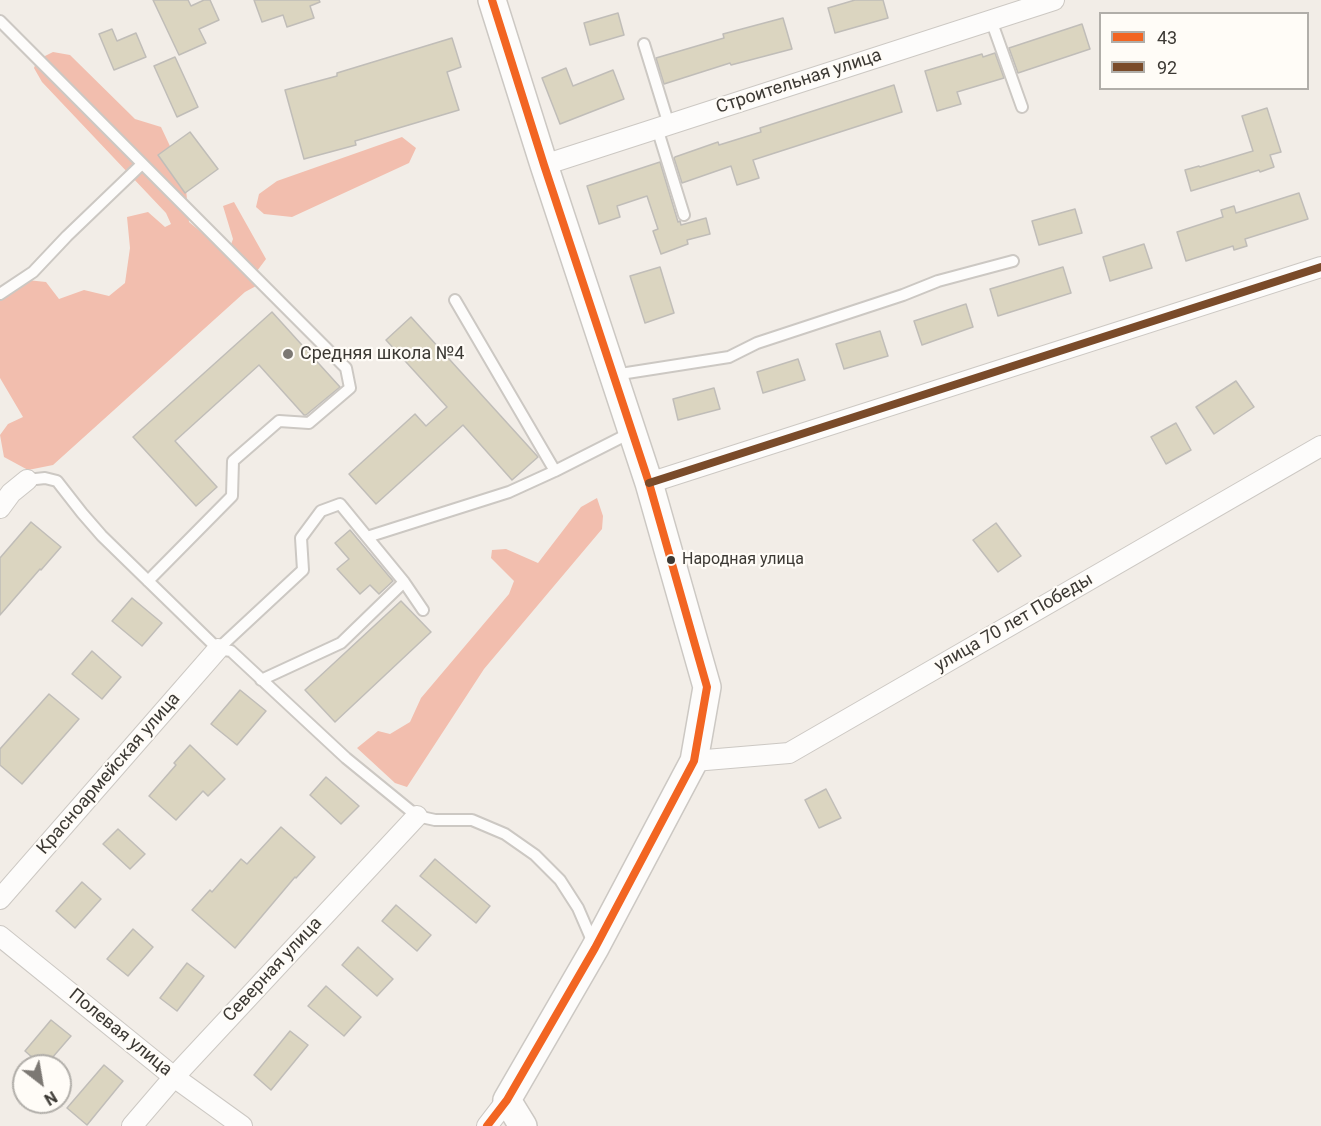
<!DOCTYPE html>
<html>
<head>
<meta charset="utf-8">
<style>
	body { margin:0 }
	#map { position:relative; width:1321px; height:1126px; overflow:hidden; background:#f2ede7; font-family:Roboto,sans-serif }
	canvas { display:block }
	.legend { position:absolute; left:1099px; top:12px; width:210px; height:78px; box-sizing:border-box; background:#fffcf7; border:2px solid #b1aea9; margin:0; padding:8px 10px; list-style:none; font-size:18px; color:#3c3934 }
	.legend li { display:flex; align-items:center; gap:12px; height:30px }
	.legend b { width:30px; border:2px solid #b1aea9 }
	.north { position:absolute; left:12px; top:1054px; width:60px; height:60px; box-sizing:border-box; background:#fffcf7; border:2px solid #b1aea9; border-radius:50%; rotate:149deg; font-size:16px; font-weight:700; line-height:24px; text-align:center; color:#3c3934 }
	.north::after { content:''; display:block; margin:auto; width:21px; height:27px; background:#7c7873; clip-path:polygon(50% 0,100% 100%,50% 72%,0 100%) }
</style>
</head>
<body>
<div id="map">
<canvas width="1321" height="1126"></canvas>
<ul class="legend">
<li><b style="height:8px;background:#f26522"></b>43</li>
<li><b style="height:8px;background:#7a4b2a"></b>92</li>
</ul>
<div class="north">N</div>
</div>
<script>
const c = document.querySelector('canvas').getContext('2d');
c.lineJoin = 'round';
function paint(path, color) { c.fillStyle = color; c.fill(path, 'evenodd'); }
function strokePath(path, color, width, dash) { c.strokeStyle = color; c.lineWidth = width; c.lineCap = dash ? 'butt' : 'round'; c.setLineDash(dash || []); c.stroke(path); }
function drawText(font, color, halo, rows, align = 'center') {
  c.font = font + ' Roboto,sans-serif'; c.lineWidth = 4.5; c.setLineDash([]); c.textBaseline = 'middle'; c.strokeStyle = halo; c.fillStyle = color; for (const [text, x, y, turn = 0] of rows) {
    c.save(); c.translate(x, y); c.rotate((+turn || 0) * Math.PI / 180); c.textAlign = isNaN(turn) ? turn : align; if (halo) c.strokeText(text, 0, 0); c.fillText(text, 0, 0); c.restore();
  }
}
paint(new Path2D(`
	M53 52 70 55 135 119 161 127 185 178 189 222 222 249 230 247 233 239 223 206 234 202 266 259 257 271 256 286 245 292 53 465 28 470 4 457 0 435 8 424 23 417 0 378V291L18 279 46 282 59 299 84 290 109 296 125 283 130 248 127 217 148 212 165 227 171 224 166 213 42 82 34 68 37 60Z
	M402 137 416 148 409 163 292 217 264 214 256 207 259 194 277 181Z
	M597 498 603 516 602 529 484 669 407 787 395 783 357 748 378 731 390 734 410 722 421 698 509 594 514 581 491 558 492 550 506 549 538 563 581 507Z`), '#f2beae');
const building = new Path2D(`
	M153 0H188L191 6 204 0H210L219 20 199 29 206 43 179 55Z
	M254 0H319L320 2 310 6 314 18 287 27 283 15 262 22Z
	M855 0H883L888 18 835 33 828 8Z
	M618 13 624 35 590 45 584 23Z
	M783 18 792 49 731 65 730 63 664 84 656 58 724 38 723 34Z
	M1082 24 1090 49 1018 73 1009 48Z
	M112 29 117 41 136 33 146 57 114 70 99 34Z
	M452 38 461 67 447 72 459 110 355 141 356 145 304 159 285 90 337 76V73Z
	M995 53 1004 78 957 92 961 104 937 111 925 71 982 54 983 57Z
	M175 57 198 107 177 117 154 66Z
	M566 68 573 86 613 70 624 99 560 124 542 78Z
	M894 85 902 112 753 160 759 178 737 185 731 166 682 183 674 158 675 157 718 142 719 145 761 132 760 128Z
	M1267 108 1281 152 1270 155 1274 167 1260 172 1259 170 1191 191 1185 170 1199 166 1200 167 1253 151 1242 116Z
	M190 132 218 169 185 193 158 155Z
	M660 162 678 222 680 221 681 225 706 218 710 234 687 240 688 244 661 254 653 231 658 229 647 196 617 206 620 217 599 224 587 186Z
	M1299 193 1308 219 1245 239 1247 246 1234 250 1233 246 1186 261 1177 232 1223 217 1221 210 1234 206 1236 213Z
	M1075 209 1082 233 1039 245 1032 221Z
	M1144 244 1152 268 1110 281 1103 257Z
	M660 267 674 313 645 323 630 276Z
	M1063 267 1071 293 998 316 990 289Z
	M966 304 973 327 922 345 914 321Z
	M272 312 340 387 306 415H304L259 365 175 441 217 487 196 506 133 437Z
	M411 317 538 457 512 480 463 425 376 504 349 474 415 414 426 426 447 407 386 340Z
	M880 331 888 356 844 369 836 344Z
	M798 359 805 380 763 393 757 372Z
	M1236 381 1254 407 1214 434 1196 407Z
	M714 388 720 409 678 420 673 399Z
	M1176 423 1191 450 1166 464 1151 437Z
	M31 522 61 547 41 570 40 569 0 615V558Z
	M996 523 1021 556 998 572 973 540Z
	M350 530 393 581 379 594 370 585 360 594 337 569 349 559 335 543Z
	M132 598 162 623 142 646 112 621Z
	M401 601 431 632 335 722 305 690Z
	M92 651 121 677 102 699 72 674Z
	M240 690 266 711 237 745 211 724Z
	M49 694 79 719 22 784 0 765V749Z
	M190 745 225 779 208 796 203 791 176 820 149 796 176 765 174 763Z
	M326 777 359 806 341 824 310 795Z
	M826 789 841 818 819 828 805 800Z
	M281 827 315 857 296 878 295 877 235 948 192 910 210 890 212 892 241 859 247 864Z
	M118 829 145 854 130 869 103 844Z
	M435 859 490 906 476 923 420 876Z
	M82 882 101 899 75 928 56 911Z
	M396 905 431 935 417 951 382 921Z
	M133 929 153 947 128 976 107 959Z
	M358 947 393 979 377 996 342 965Z
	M187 963 204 976 177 1011 160 998Z
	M326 986 361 1017 344 1036 308 1006Z
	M51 1020 71 1036 45 1066H42L25 1051Z
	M290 1031 308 1045 271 1090 254 1075Z
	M104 1065 123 1081 87 1125 67 1108Z`);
paint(building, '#dbd5c0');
strokePath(building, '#c0bdb8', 1.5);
const lane = new Path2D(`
	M991 20 1022 107
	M0 21 346 368 350 388 309 423 279 421 233 461 232 496 148 581
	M644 44 669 125
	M657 128 684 215
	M0 294 33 272 67 236 142 164
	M455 300 555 471 632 432
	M614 375 729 357 757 343 903 295 938 281 1013 261
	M27 480 45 478 57 481 82 513 102 536 218 649 231 651 346 758 417 816 435 820H472L505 834 535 855 560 880 578 908 594 945
	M367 537 509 492 555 471
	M218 649 303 570 301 538 321 511 340 504 404 582 423 610
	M261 680 341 643 404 582`);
const street = new Path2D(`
	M544 165 1054 0
	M649 483 1321 267
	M0 508 11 493 27 480
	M694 761 789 753 1321 446
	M0 899 218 649
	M0 936 174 1077 242 1126
	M132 1126 174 1077 417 816
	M487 1126 507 1100`);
const secondary = new Path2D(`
	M492 0 544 165 649 483 707 687 694 761 595 948 507 1100 523 1126`);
strokePath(lane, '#ccc8c3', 14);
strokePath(street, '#ccc8c3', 22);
strokePath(secondary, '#ccc8c3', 30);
strokePath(lane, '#fdfcfb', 10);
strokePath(street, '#fdfcfb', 20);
strokePath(secondary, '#fdfcfb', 27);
strokePath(new Path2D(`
	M487 1126 507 1100 595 948 694 761 707 687 649 483 544 165 492 0`), '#f26522', 8);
strokePath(new Path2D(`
	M649 483 1321 267`), '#7a4b2a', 8);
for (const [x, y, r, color] of [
	[288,354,6,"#7c7873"],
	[671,560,5,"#3c3934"]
]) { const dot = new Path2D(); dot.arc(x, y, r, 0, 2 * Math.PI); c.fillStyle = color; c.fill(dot); strokePath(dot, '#fffcf7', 2); }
drawText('16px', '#3c3934', '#fffcf7', [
	["Народная улица",682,560]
], 'left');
drawText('18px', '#3c3934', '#fffcf7', [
	["Строительная улица",799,82,-18],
	["улица 70 лет Победы",1014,623,-30],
	["Красноармейская улица",109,774,-49],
	["Северная улица",273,970,-47],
	["Полевая улица",120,1033,39]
]);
drawText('18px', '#3c3934', '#fffcf7', [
	["Средняя школа №4",300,354]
], 'left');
</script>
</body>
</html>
